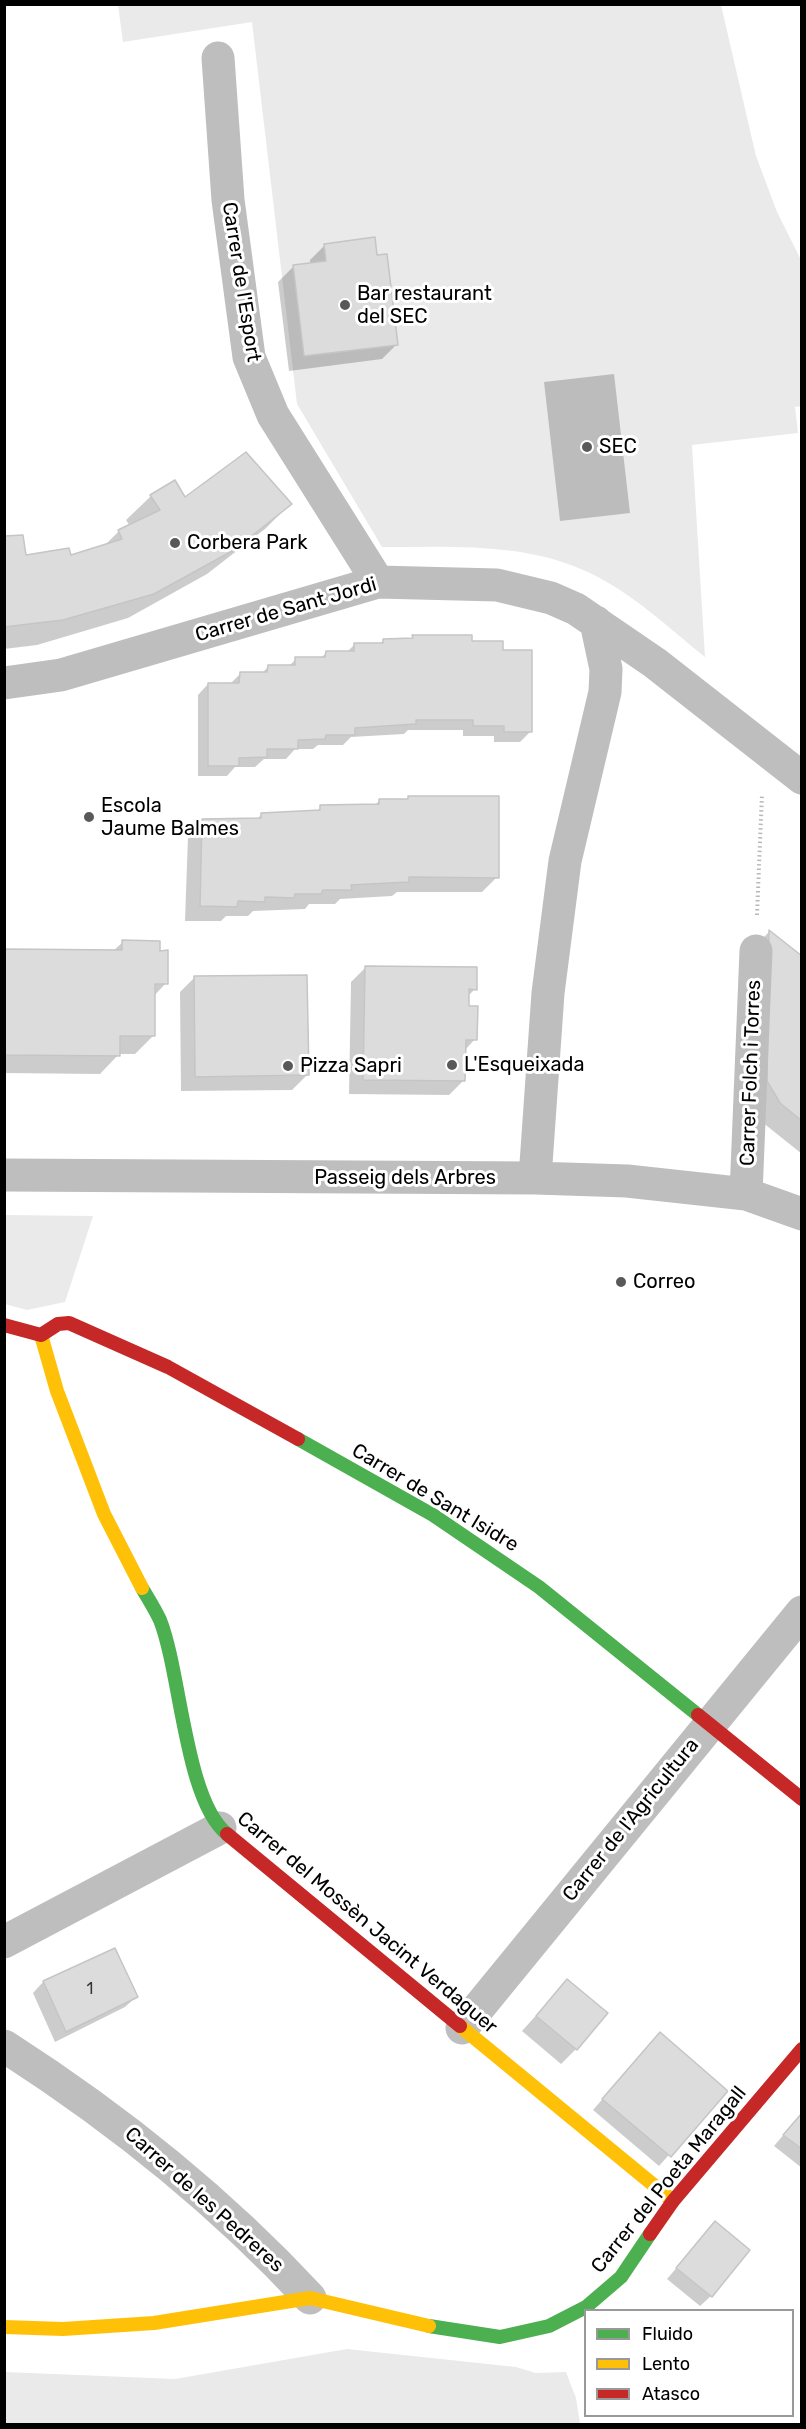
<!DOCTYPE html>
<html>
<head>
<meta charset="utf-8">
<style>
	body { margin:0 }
	#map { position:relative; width:806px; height:2429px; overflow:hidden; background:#fff; font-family:Rubik,sans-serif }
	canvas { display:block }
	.frame { position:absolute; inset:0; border:6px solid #000; pointer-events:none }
	.legend { position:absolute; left:584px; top:2309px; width:210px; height:108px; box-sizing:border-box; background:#fff; border:2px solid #999; margin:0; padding:8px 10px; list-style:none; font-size:18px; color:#000 }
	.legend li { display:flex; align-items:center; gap:12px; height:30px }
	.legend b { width:30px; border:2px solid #999 }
</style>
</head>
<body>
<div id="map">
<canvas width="806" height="2429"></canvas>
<div class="frame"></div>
<ul class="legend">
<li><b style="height:8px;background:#4caf50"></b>Fluido</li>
<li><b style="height:8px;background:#ffc107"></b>Lento</li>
<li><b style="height:8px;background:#c62828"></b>Atasco</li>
</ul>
</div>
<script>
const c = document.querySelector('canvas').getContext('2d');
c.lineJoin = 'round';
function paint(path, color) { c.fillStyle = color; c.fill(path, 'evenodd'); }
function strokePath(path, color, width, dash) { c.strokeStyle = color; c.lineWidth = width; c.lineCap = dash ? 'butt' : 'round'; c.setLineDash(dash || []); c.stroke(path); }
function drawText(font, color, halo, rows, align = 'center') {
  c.font = font + ' Rubik,sans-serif'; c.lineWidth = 6; c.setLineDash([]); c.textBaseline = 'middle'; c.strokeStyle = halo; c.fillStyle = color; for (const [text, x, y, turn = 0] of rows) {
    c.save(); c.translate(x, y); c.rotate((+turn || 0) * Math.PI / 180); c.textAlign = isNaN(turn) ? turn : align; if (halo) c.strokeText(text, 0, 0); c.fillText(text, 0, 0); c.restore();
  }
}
paint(new Path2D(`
	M118 5H721L756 156 777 212 801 260 802 406 795 407 798 433 692 445 705 657C669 628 632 593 590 573 526 542 451 547 382 547L297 404 252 22 123 42Z
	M5 1215 93 1216 65 1302 27 1310 5 1304Z
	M347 2349 516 2367 536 2373 566 2372 576 2398 580 2424H5V2372L175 2379Z`), '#eaeaea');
paint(new Path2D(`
	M614 374 630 513 560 521 544 382Z`), '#bcbcbc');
paint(new Path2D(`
	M325 245 397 344 382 359 289 371 278 282 293 267 310 264V260Z
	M151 496 290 504 265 529 207 574 128 618 37 645 4 649V538L25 557H70L104 546 119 531 130 526 126 520Z
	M413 637 470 643 501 652 531 731 520 742H494V736H463V730H408L404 734 351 737 343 745H318L313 749H295L286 759H264L255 767H235L227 776H198V695L208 684H230L240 674 262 673 268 667H288L296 659 321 658 326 653H346L354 645 380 644 384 640H410Z
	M409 797 497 877 482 892H397L392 896 340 899 335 904H309L305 909 253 911 248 916H226L221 921H185L188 836 203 821 257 819 262 814 316 812 321 807 374 806 379 801H405Z
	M769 932 802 958V1154L762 1122 751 950Z
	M123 942 159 952 166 983 154 996 153 1036 135 1054H119L100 1074 4 1073V950L113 951Z
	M366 967 475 989 467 997 475 1039 465 1050 464 1080 449 1095 349 1094 351 982Z
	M195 977 307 1075 292 1090 181 1091 180 992Z
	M114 1950 136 1997 125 2007 55 2042 33 1993 43 1982Z
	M567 1981 576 2049 561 2064 522 2031Z
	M649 2045 726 2091 659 2166 593 2110Z
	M802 2113V2168L774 2146Z
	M715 2223 711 2296 700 2306 667 2279Z`), '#0003');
const building = new Path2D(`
	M375 237 377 255 387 254 398 345 304 356 293 265 326 261 324 244Z
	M246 452 292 504 234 550 154 594 63 620 4 627V536L23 535 26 555 69 548 71 555 122 539 118 530 160 510 150 495 175 480 185 497Z
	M412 635H472V641H503V650H532V732H504V726H473V720H416V724L355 728V735H326L325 739 298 740V749H267V757L239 758V766H208V683H239L240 672H267L268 665H295V657H325L326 651H354V643H383V639L413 638Z
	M408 796H499V878L409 877V882L351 885 352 890H323L321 894H295L294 898 265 897V902L238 901 237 907 200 906 202 819 261 818V813L320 810V805L379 804V799H408Z
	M769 930 802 956V1121L780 1103 767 1081Z
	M122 940 160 941V951L168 950V984H155V1036H120V1056L4 1055V949L122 950Z
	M365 966 477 967V990L469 989V1006H478L477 1040H466L465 1081 363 1080Z
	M307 975 309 1075 195 1077 194 976Z
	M115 1948 138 1997 66 2032 43 1981Z
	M567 1979 608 2013 577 2050 536 2016Z
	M660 2032 728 2091 671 2157 602 2099Z
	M802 2113V2149L783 2135Z
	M715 2221 750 2250 712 2297 676 2268Z`);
paint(building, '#dcdcdc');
strokePath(building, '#c5c5c5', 1.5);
strokePath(new Path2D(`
	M757 915 762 794`), '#b8b8b8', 4, [1.5, 3]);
strokePath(new Path2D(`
	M218 58 228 200 249 357 273 415 378 582
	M4 683 61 675 378 582 497 585 551 598 576 609 655 663 802 778
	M4 1175 535 1178 627 1181 746 1194 802 1214
	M535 1178 548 993 565 861 605 692 606 669 596 622
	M746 1194 756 951
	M4 1942 220 1828
	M462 2028 802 1612
	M4 2046C118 2119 218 2199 310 2298`), '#bebebe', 33);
strokePath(new Path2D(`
	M298 1439 433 1515 539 1587 698 1715
	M142 1588C148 1598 155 1609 160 1620 181 1673 185 1800 227 1834
	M429 2326 500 2337 549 2326 586 2307 621 2277 650 2234`), '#4caf50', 14);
strokePath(new Path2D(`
	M41 1335 57 1391 104 1514 142 1588
	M460 2026 673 2201
	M4 2327 63 2329 154 2323 310 2298 429 2326`), '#ffc107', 14);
strokePath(new Path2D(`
	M4 1325 41 1335 58 1324 69 1323 168 1367 298 1439
	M698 1715 802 1799
	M227 1834 460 2026
	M650 2234 673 2201 802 2049`), '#c62828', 14);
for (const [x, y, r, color] of [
	[345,305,6,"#595959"],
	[587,447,6,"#595959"],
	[175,543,6,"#595959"],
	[89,817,6,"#595959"],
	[452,1065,6,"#595959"],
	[288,1066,6,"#595959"],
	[621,1282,6,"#595959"]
]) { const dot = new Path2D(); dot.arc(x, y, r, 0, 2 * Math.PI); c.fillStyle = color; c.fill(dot); strokePath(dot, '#fff', 2); }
drawText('16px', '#373737', null, [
	["1",90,1989]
]);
drawText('20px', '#000', '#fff', [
	["Carrer de l'Esport",241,282,81],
	["Carrer de Sant Jordi",286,610,-16],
	["Carrer Folch i Torres",751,1073,-88],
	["Passeig dels Arbres",405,1178],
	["Carrer de Sant Isidre",435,1498,31],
	["Carrer de l'Agricultura",631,1820,-51],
	["Carrer del Mossèn Jacint Verdaguer",367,1923,40],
	["Carrer del Poeta Maragall",669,2180,-51],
	["Carrer de les Pedreres",204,2200,42]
]);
drawText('20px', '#000', '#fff', [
	["Bar restaurant",357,294],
	["del SEC",357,317],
	["SEC",599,447],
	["Corbera Park",187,543],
	["Escola",101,806],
	["Jaume Balmes",101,829],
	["L'Esqueixada",464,1065],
	["Pizza Sapri",300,1066],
	["Correo",633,1282]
], 'left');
</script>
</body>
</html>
